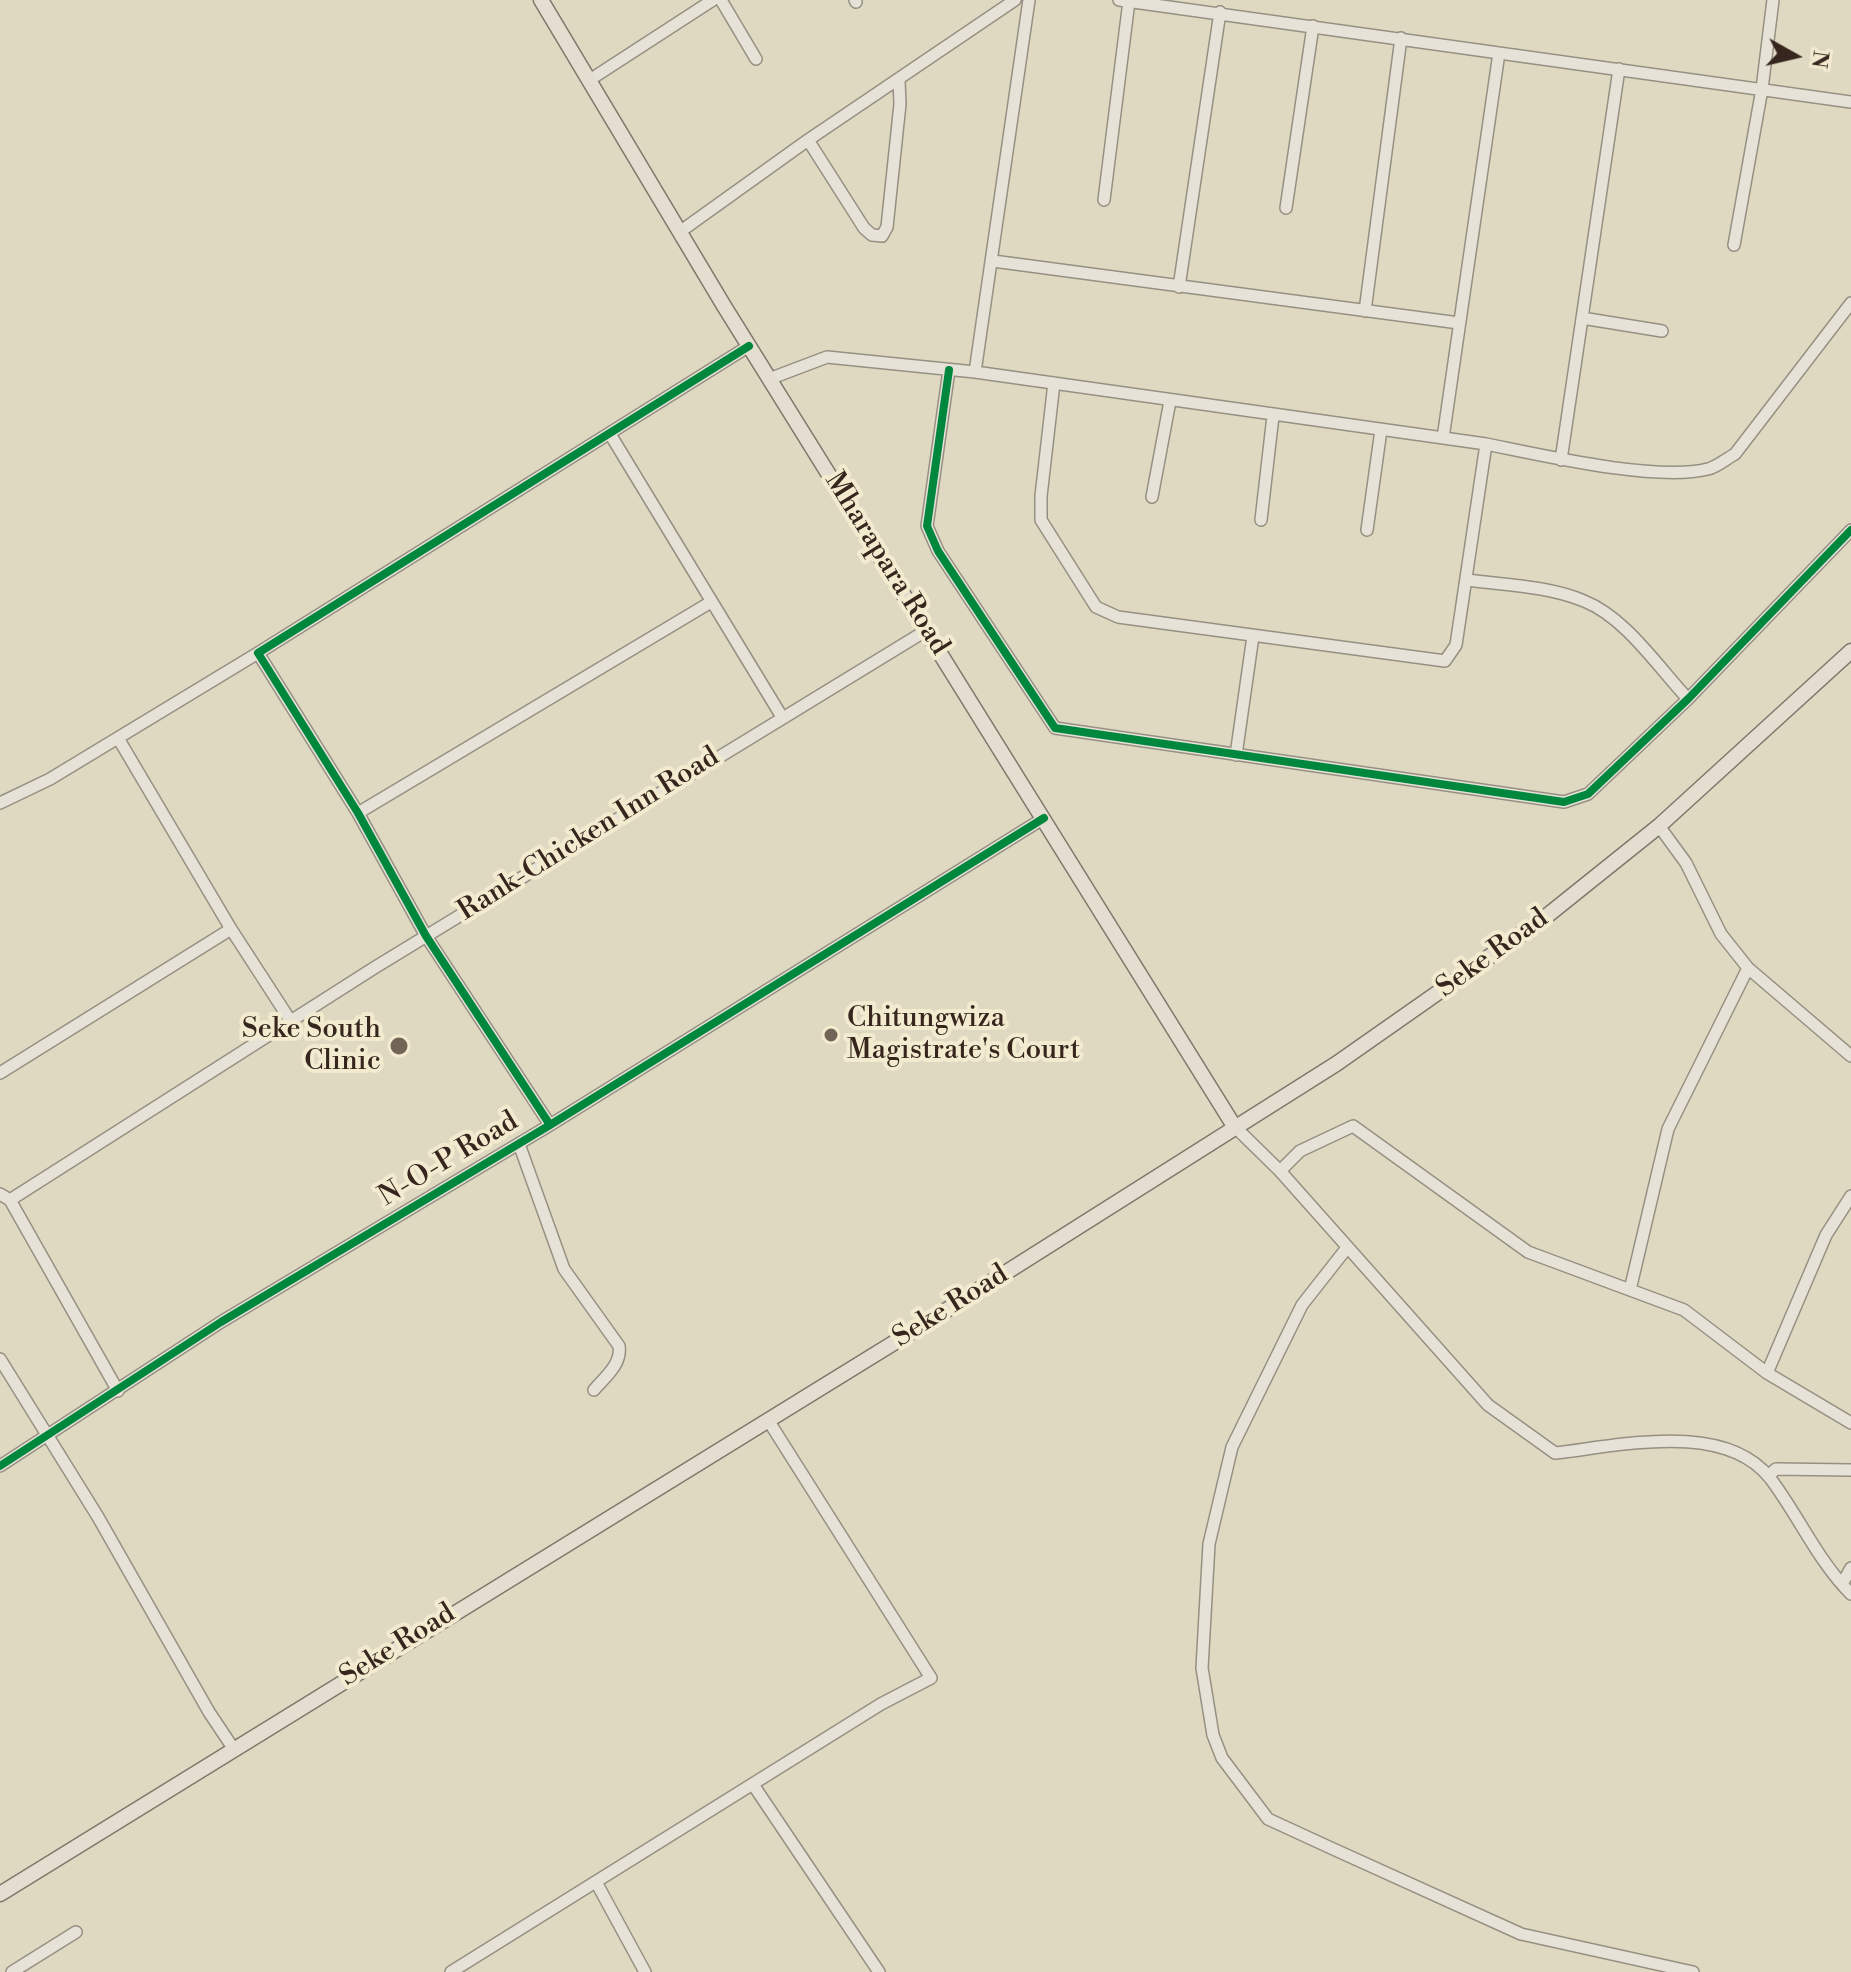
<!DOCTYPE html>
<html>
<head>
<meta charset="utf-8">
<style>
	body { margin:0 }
	#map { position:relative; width:1851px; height:1972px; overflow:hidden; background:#e0d9c2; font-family:"Libre Bodoni",serif }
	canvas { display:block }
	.north { position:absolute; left:1755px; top:16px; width:80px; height:80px; -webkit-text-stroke:6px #f3ebcf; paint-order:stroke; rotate:98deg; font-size:22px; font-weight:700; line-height:32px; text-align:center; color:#36261d }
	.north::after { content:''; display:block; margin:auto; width:28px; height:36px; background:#36261d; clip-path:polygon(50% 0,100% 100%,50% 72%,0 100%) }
</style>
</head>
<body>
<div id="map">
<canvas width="1851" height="1972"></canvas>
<div class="north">N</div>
</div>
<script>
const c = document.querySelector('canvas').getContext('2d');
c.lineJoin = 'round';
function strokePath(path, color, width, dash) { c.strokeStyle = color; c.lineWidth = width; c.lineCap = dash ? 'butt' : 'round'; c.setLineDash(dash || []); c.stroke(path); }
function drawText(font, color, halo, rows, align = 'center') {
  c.font = font + ' "Libre Bodoni",serif'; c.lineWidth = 8; c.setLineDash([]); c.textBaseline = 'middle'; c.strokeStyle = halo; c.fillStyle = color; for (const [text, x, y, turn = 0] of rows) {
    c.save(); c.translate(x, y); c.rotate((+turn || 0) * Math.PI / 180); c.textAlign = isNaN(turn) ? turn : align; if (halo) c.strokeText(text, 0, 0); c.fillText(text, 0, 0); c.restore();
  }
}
const minor = new Path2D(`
	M721 0 756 59
	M855 0 856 2
	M1119 0 1851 102
	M588 81 713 0
	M808 140 864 228 872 235 882 236 887 227 900 104 899 81
	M1104 200 1129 1
	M1286 208 1313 26
	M681 231 808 140 1015 0
	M1734 245 1762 89 1773 0
	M993 261 1459 323
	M1179 287 1220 12
	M1365 311 1401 38
	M1582 318 1662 331
	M949 370 927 526 938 551 1055 728 1564 802 1588 794 1688 699 1851 530
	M975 372 1029 0
	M769 379 827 357 975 372 1486 444C1541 455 1656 482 1708 469 1717 467 1726 459 1735 454L1851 303
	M1054 383 1041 496V520L1096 607 1118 617 1445 661 1456 645 1486 444
	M610 434 782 717
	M1443 438 1499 53
	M1561 460 1619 69
	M1152 497 1170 401
	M1261 520 1273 416
	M1367 530 1381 430
	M1468 580C1505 585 1549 586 1584 601 1625 617 1658 667 1688 699
	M1236 755 1253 636
	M0 803 50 779 258 653
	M358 813 711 602
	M1659 826 1686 863 1721 934 1748 968 1851 1056
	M231 929 290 1020
	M0 1073 231 929 118 738
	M550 1125 426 936 358 813 258 653 749 346
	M1234 1126 1280 1171 1488 1405 1555 1453C1619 1446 1724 1420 1770 1478 1798 1515 1818 1561 1851 1594
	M519 1144 564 1269 619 1346C622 1364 605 1377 594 1390
	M1280 1171 1300 1151 1353 1126 1528 1252 1684 1310 1767 1373 1851 1423
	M0 1194 10 1200 118 1391
	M10 1200 374 968 927 630
	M1346 1249 1302 1305 1232 1447 1209 1544 1202 1668 1213 1735 1222 1758 1268 1819 1331 1848 1521 1934 1693 1972
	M1630 1290 1668 1129 1748 968
	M0 1359 98 1517 209 1712 233 1748
	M1767 1373 1826 1235 1851 1196
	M0 1466 221 1322 550 1125 1044 818
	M1768 1476 1776 1469 1851 1470
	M1842 1584 1851 1568
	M754 1786 879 1972
	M596 1882 645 1972
	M12 1972 76 1932
	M451 1972 881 1704 931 1678 768 1420`);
const major = new Path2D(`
	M541 0 724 306 1234 1126
	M0 1894 926 1323 1336 1064 1543 919 1659 826 1851 651`);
strokePath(minor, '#969082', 14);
strokePath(major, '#7e786c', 17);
strokePath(minor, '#e6e2d7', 11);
strokePath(major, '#e3ded0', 14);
strokePath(new Path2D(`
	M949 370 927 526 938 551 1055 728 1564 802 1588 794 1688 699 1851 530
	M550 1125 426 936 358 813 258 653 749 346
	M0 1466 221 1322 550 1125 1044 818`), '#00873e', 8);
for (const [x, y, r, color] of [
	[831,1035,8,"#726557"],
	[399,1046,10,"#726557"]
]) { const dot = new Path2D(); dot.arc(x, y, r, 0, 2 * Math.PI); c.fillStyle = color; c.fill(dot); strokePath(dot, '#f3ebcf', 3); }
drawText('28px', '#36261d', '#f3ebcf', [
	["Mharapara Road",886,564,58],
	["Rank-Chicken Inn Road",589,835,-32],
	["Seke Road",1493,954,-36],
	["N-O-P Road",449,1160,-31],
	["Seke Road",951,1307,-32],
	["Seke Road",398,1646,-32]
]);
drawText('28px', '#36261d', '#f3ebcf', [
	["Chitungwiza",847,1019],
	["Magistrate's Court",847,1051],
	["Seke South",381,1030,"right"],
	["Clinic",381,1062,"right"]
], 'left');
</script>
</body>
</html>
